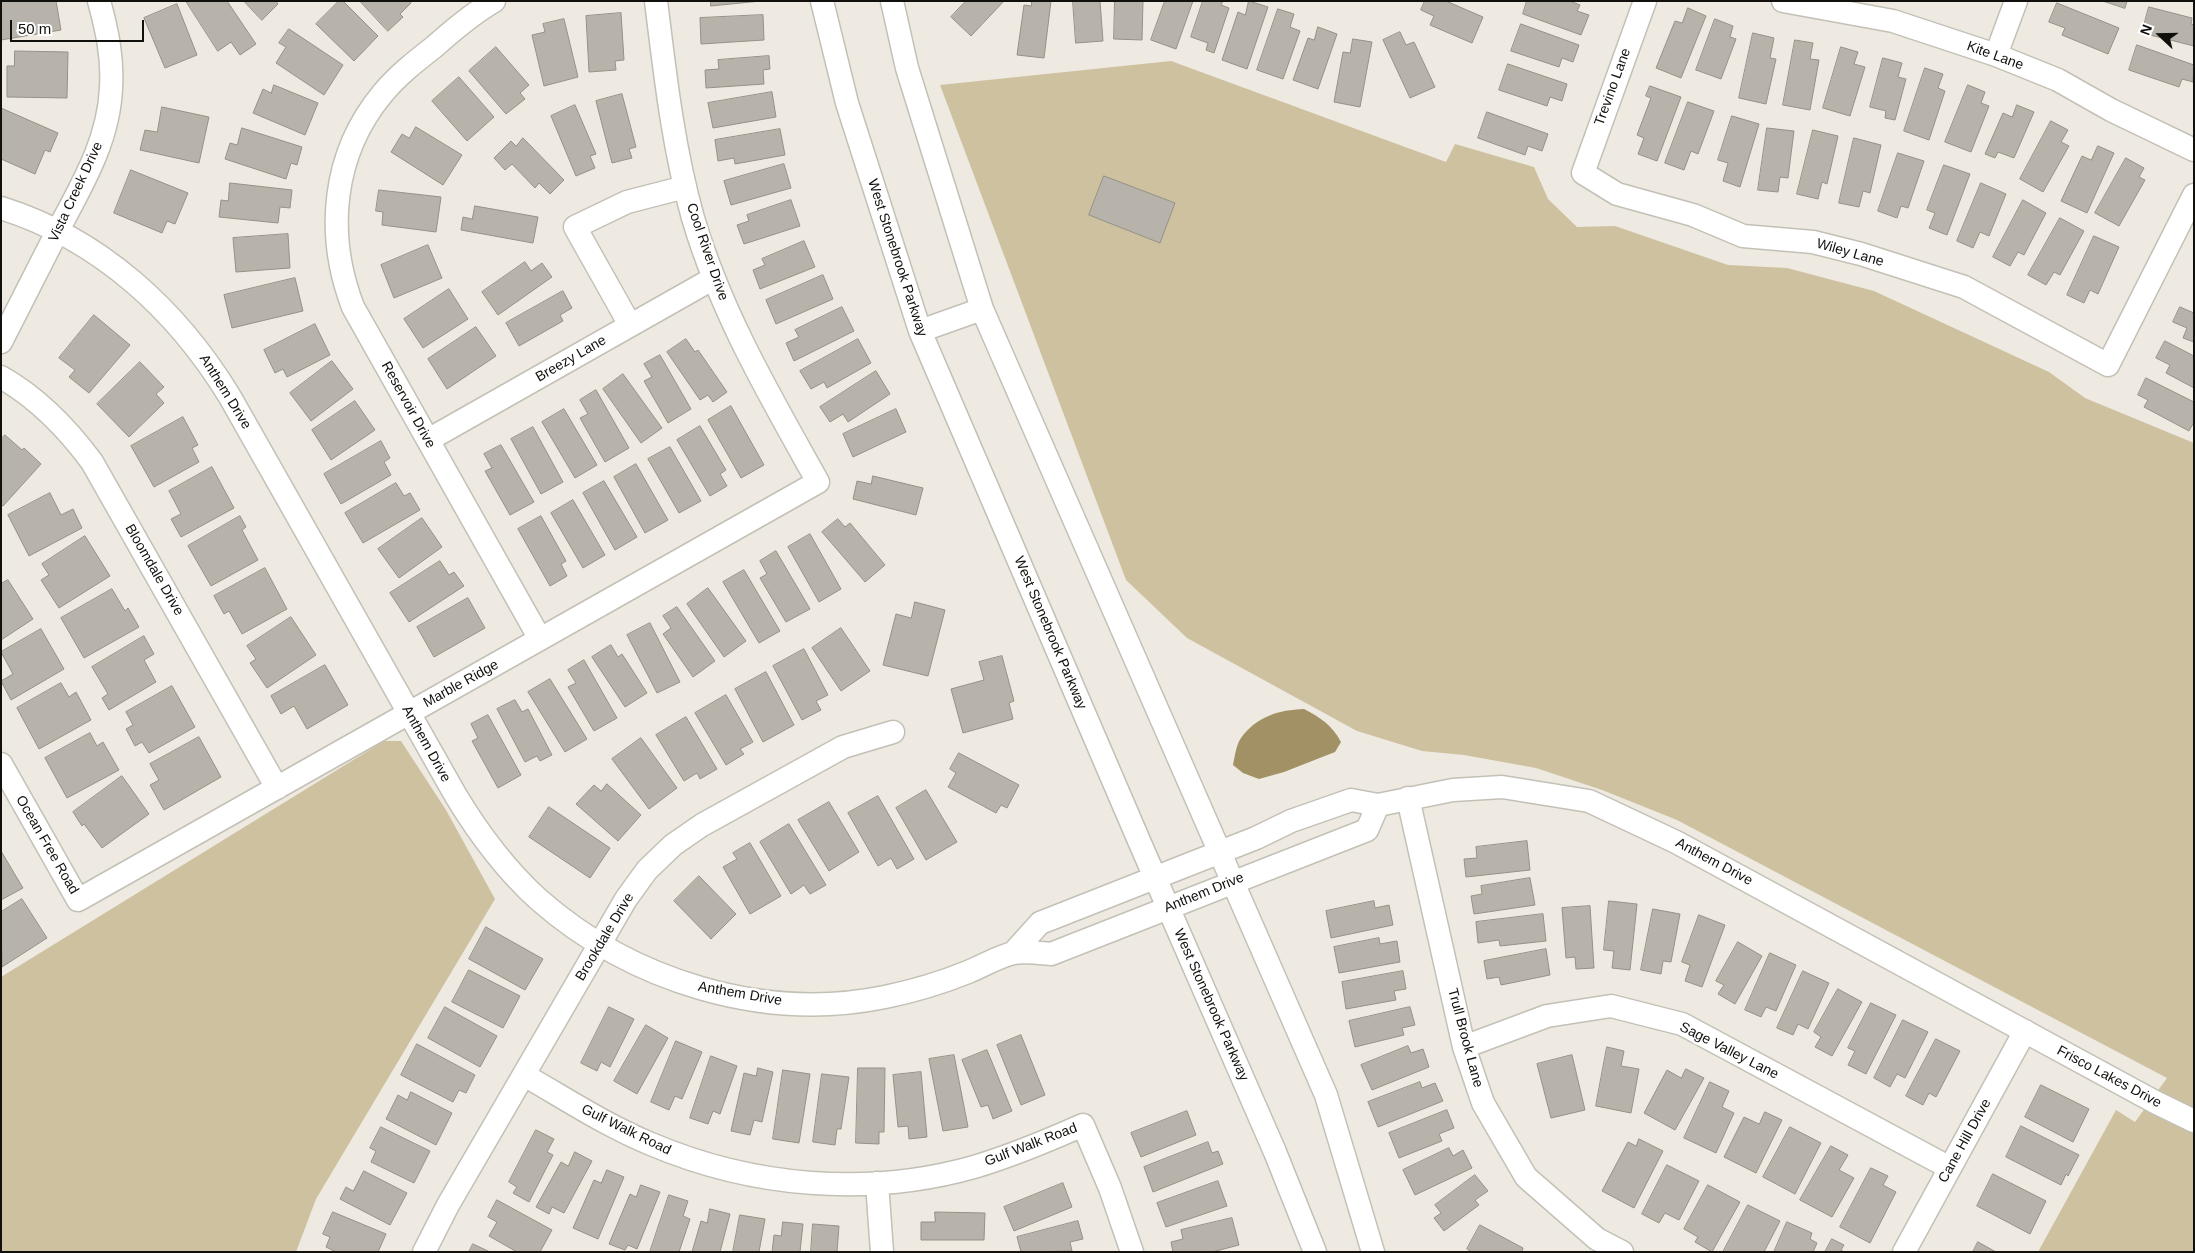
<!DOCTYPE html>
<html>
<head>
<meta charset="utf-8">
<style>
	body { margin:0 }
	#map { position:relative; width:2195px; height:1253px; overflow:hidden; background:#eeeae1; font-family:Arial,sans-serif }
	canvas { display:block }
	.frame { position:absolute; inset:0; border:2px solid #11100d; pointer-events:none }
	.north { position:absolute; left:2135px; top:10px; width:50px; height:50px; -webkit-text-stroke:4px #fff; paint-order:stroke; rotate:291deg; font-size:14px; font-weight:700; line-height:20px; text-align:center; color:#11100d }
	.north::after { content:''; display:block; margin:auto; width:18px; height:22px; background:#11100d; clip-path:polygon(50% 0,100% 100%,50% 72%,0 100%) }
	.scale { position:absolute; left:10px; top:20px; width:134px; height:22px; box-sizing:border-box; border:2px solid #11100d; border-top:0; padding-left:6px; font-size:15px; line-height:18px; white-space:nowrap; color:#11100d; -webkit-text-stroke:4px #fff; paint-order:stroke }
</style>
</head>
<body>
<div id="map">
<canvas width="2195" height="1253"></canvas>
<div class="frame"></div>
<div class="north">N</div>
<div class="scale">50 m</div>
</div>
<script>
const c = document.querySelector('canvas').getContext('2d');
c.lineJoin = 'round';
function paint(path, color) { c.fillStyle = color; c.fill(path, 'evenodd'); }
function strokePath(path, color, width, dash) { c.strokeStyle = color; c.lineWidth = width; c.lineCap = dash ? 'butt' : 'round'; c.setLineDash(dash || []); c.stroke(path); }
function drawText(font, color, halo, rows, align = 'center') {
  c.font = font + ' Arial,sans-serif'; c.lineWidth = 5; c.setLineDash([]); c.textBaseline = 'middle'; c.strokeStyle = halo; c.fillStyle = color; for (const [text, x, y, turn = 0] of rows) {
    c.save(); c.translate(x, y); c.rotate((+turn || 0) * Math.PI / 180); c.textAlign = isNaN(turn) ? turn : align; if (halo) c.strokeText(text, 0, 0); c.fillText(text, 0, 0); c.restore();
  }
}
paint(new Path2D(`
	M1171 61 1446 162 1455 144 1534 167 1548 199 1577 227 1615 226 1728 265 1787 268 1874 291 2049 372 2085 398 2194 443V1252H2038L2116 1110 2135 1122 2167 1078 1677 820 1602 790 1536 768 1464 755 1422 751 1357 731 1187 638 1126 580 940 85Z
	M384 741H401L446 810 495 899 316 1199 296 1252H1V977Z`), '#cec1a0');
paint(new Path2D(`
	M1304 709C1321 718 1332 725 1341 742L1335 752 1284 772 1259 779 1243 773 1233 765C1235 756 1236 745 1241 738 1257 716 1279 710 1304 709Z`), '#a19164');
const building = new Path2D(`
	M1 1H56L61 30 1 40Z
	M186 1H227L256 44 240 55 231 42 218 51Z
	M244 1H276L278 4 262 20Z
	M339 1H343L378 36 354 61 316 24Z
	M360 1H410L411 3 400 14 403 17 388 31Z
	M711 1H761L711 6Z
	M966 1H1004L971 36 951 17Z
	M1032 1H1051L1044 58 1017 55 1024 5 1031 6Z
	M1073 1H1100L1103 41 1076 43Z
	M1115 1H1143L1142 40 1114 39Z
	M1165 1H1193L1176 49 1151 40Z
	M1203 1H1223L1221 5 1229 8 1214 53 1206 50 1208 43 1191 37Z
	M1249 1 1268 7 1247 69 1222 60 1238 12 1245 15Z
	M1425 1H1446L1483 17 1472 43 1430 25 1434 16 1421 10Z
	M1527 1H1570L1580 5 1577 11 1589 15 1581 35 1523 14Z
	M2103 1H2127L2125 8Z
	M2057 3 2119 28 2108 54 2062 35 2065 28 2049 22Z
	M177 4 197 55 165 68 144 18Z
	M2149 7 2192 18 2191 24 2194 25V46L2142 33Z
	M1688 8 1706 16 1681 78 1656 68 1675 21 1682 23Z
	M1278 9 1294 14 1290 27 1300 31 1283 79 1257 70Z
	M621 13 624 60 615 61 616 70 589 72 586 16Z
	M763 15 764 40 701 44 700 18Z
	M564 19 578 77 544 86 532 35 545 32 543 24Z
	M1715 19 1733 26 1730 37 1736 39 1721 79 1696 70Z
	M1521 24 1579 45 1573 62 1562 58 1559 67 1511 51Z
	M1318 27 1337 34 1318 89 1293 80 1308 38 1314 40Z
	M289 29 343 65 324 95 276 63 286 47 279 43Z
	M1400 32 1406 45 1414 42 1435 87 1410 98 1383 40Z
	M1753 33 1774 38 1770 58 1776 59 1766 104 1739 98Z
	M1353 39 1372 42 1360 107 1334 102 1343 52 1350 53Z
	M1795 40 1813 43 1810 59 1819 60 1810 110 1783 105Z
	M2137 45 2194 65 2193 82 2182 79 2179 87 2129 70Z
	M496 47 529 85 520 93 525 99 506 114 469 71Z
	M1841 47 1858 52 1854 64 1865 67 1850 116 1823 108Z
	M15 51 68 52 67 98 7 97V66H14Z
	M769 56 770 69 763 70 764 84 706 88 705 70 719 69 718 60Z
	M1883 58 1902 63 1898 77 1906 79 1895 120 1885 118 1886 111 1870 107Z
	M1508 64 1567 84 1562 101 1550 97 1547 106 1499 90Z
	M1925 68 1943 74 1938 88 1945 91 1929 140 1904 131Z
	M459 77 494 117 467 141 432 101Z
	M274 85 318 103 305 135 253 113 263 89 271 93Z
	M1968 85 1985 92 1981 103 1989 106 1971 152 1945 142Z
	M1650 86 1681 97 1657 161 1638 154 1644 138 1637 135 1651 98 1646 96Z
	M772 92 776 117 713 128 708 103Z
	M622 94 636 147 629 149 632 158 612 163 596 101Z
	M1688 102 1714 111 1698 154 1691 151 1684 170 1665 163Z
	M575 105 596 154 590 156 595 168 576 176 551 116Z
	M2017 105 2034 112 2014 158 1998 152 1995 158 1985 154 2003 113 2012 117Z
	M162 107 209 117 199 163 140 150 145 130 157 132Z
	M1 108 58 133 50 152 45 150 35 174 1 159Z
	M1487 112 1548 134 1542 151 1528 146 1525 155 1478 138Z
	M1732 116 1759 124 1740 187 1723 181 1728 163 1718 160Z
	M2051 121 2068 130 2061 142 2069 146 2043 192 2020 179Z
	M416 127 462 155 443 185 391 152 402 134 409 138Z
	M242 128 302 147 297 165 291 163 286 179 225 159 230 143 237 145Z
	M1767 128 1794 131 1788 178 1780 177 1778 192 1758 190Z
	M780 129 785 155 735 164 734 158 718 161 715 140Z
	M1813 130 1838 136 1827 184 1822 182 1818 199 1797 194Z
	M523 138 564 180 550 194 539 183 535 188 512 164 505 170 494 158 511 141 516 146Z
	M1854 138 1881 145 1870 193 1863 191 1859 207 1839 203Z
	M2098 146 2114 153 2087 213 2061 201 2082 156 2091 160Z
	M1898 153 1924 161 1908 208 1901 206 1897 218 1878 211Z
	M2126 158 2144 168 2139 177 2145 180 2119 226 2095 213Z
	M784 164 791 188 731 205 724 181Z
	M1944 165 1970 174 1947 235 1929 228 1935 213 1927 210Z
	M131 170 188 193 175 224 167 221 162 233 114 213Z
	M1104 176 1175 203 1160 243 1089 215Z
	M230 183 292 190 290 208 280 207 278 223 219 217 221 200 228 201Z
	M1981 183 2006 194 1989 236 1980 232 1973 248 1957 241Z
	M379 190 441 197 436 232 382 225 383 212 376 211Z
	M791 200 800 226 744 244 737 225 749 221 747 215Z
	M2023 200 2046 213 2024 255 2018 252 2010 266 1993 257Z
	M475 206 538 217 533 243 461 230 463 217 472 219Z
	M2060 218 2084 231 2060 275 2054 272 2046 285 2028 275Z
	M288 234 290 268 236 272 233 238Z
	M2094 236 2119 247 2098 294 2090 290 2084 303 2067 295Z
	M804 241 815 267 760 289 753 270 765 265 762 259Z
	M428 245 442 278 394 298 381 265Z
	M525 262 531 271 542 263 552 277 498 315 482 292Z
	M823 275 833 299 776 324 766 300Z
	M295 278 303 311 232 328 224 295Z
	M449 289 468 319 423 348 404 319Z
	M563 291 572 308 560 315 563 321 519 346 506 323Z
	M842 307 854 331 794 361 786 343 799 337 795 330Z
	M2180 307 2194 313V342L2183 338 2187 328 2173 322Z
	M94 315 130 345 89 393 69 377 75 370 59 358Z
	M315 324 330 355 287 377 283 369 275 373 264 350Z
	M476 327 496 356 447 389 428 359Z
	M686 339 695 352 698 350 727 392 713 402 708 395 700 400 667 352Z
	M858 339 871 363 827 388 824 382 811 389 800 371Z
	M2165 341 2194 356V388L2166 373 2170 365 2156 358Z
	M660 355 691 409 668 423 644 381 652 377 644 364Z
	M332 361 353 389 311 421 290 393Z
	M140 362 164 387 156 394 164 403 129 437 97 404Z
	M876 371 890 394 848 422 843 414 830 422 820 407Z
	M623 374 662 428 641 443 603 389Z
	M2146 378 2194 402V422L2189 431 2144 407 2148 400 2138 395Z
	M596 390 629 448 605 462 580 418 588 414 580 400Z
	M355 401 375 430 331 460 312 430Z
	M731 406 764 465 741 478 708 420Z
	M564 409 597 465 575 478 542 422Z
	M896 409 906 432 853 457 843 434Z
	M183 417 198 445 192 448 199 462 154 487 131 446Z
	M700 426 726 470 720 474 727 486 710 496 677 440Z
	M533 427 563 482 541 494 511 439Z
	M5 435 22 450 24 448 41 464 3 506 1 505V439Z
	M381 441 390 458 384 462 391 475 341 504 324 474Z
	M501 445 534 502 510 515 485 471 492 468 484 454Z
	M670 447 701 501 679 513 648 459Z
	M636 464 668 520 645 533 614 477Z
	M212 467 234 508 181 537 171 519 181 514 169 491Z
	M873 476 923 488 916 515 853 499 857 481 871 484Z
	M604 481 637 537 615 550 583 493Z
	M396 483 404 496 410 493 420 510 363 543 345 513Z
	M50 493 61 515 73 509 82 528 29 556 8 515Z
	M573 500 605 555 583 568 551 513Z
	M240 516 246 527 242 530 258 560 211 586 188 546Z
	M541 516 566 561 561 564 567 576 550 586 518 529Z
	M422 518 442 547 399 578 378 549Z
	M838 519 845 527 850 523 885 565 865 582 822 532Z
	M810 534 841 589 819 602 788 547Z
	M85 536 110 576 59 608 41 580 49 575 42 564Z
	M776 551 810 609 786 622 760 578 767 574 760 561Z
	M440 561 449 575 454 572 464 586 409 622 390 593Z
	M265 568 287 609 242 634 229 611 224 614 214 596Z
	M744 570 780 631 759 643 723 582Z
	M8 580 33 619 1 640V584Z
	M708 588 746 641 724 657 687 604Z
	M112 589 125 611 128 608 139 627 84 658 61 618Z
	M468 598 485 628 434 657 417 627Z
	M915 602 945 610 928 676 883 665 896 614 911 618Z
	M677 607 715 661 693 677 663 634 671 628 663 616Z
	M291 617 316 655 267 688 250 663 256 659 247 646Z
	M650 623 680 682 657 693 627 635Z
	M841 628 870 671 841 691 812 648Z
	M41 629 64 669 11 700 1 681 13 674 1 652Z
	M144 636 154 654 144 660 156 682 109 710 102 698 108 694 92 667Z
	M611 645 618 657 622 654 647 693 625 707 592 657Z
	M804 649 828 695 816 701 821 710 802 720 773 666Z
	M1002 656 1014 701 1009 703 1013 719 963 733 951 689 984 680 979 662Z
	M584 660 617 718 594 731 568 687 576 683 568 670Z
	M325 665 348 705 307 729 294 706 281 714 271 696Z
	M766 672 794 725 763 742 735 689Z
	M550 679 587 739 565 752 528 692Z
	M61 683 69 697 76 692 91 720 39 749 17 708Z
	M172 686 195 727 149 753 142 742 135 746 126 729 133 725 126 712Z
	M726 695 753 742 740 749 744 754 726 765 695 713Z
	M515 700 522 712 528 709 552 755 540 761 537 756 525 762 497 709Z
	M488 715 521 775 498 788 472 741 478 738 471 724Z
	M686 717 717 769 700 779 697 773 684 781 656 735Z
	M90 733 97 746 103 742 119 770 67 798 45 758Z
	M199 737 221 777 164 810 150 785 159 780 150 764Z
	M641 738 677 788 649 809 612 759Z
	M959 753 1019 785 1007 808 1001 805 996 813 948 787 956 773 950 769Z
	M122 776 149 814 102 848 84 824 82 826 73 812Z
	M607 784 641 815 618 841 576 804 594 785 601 791Z
	M926 790 957 842 926 860 896 808Z
	M878 796 914 859 897 869 891 858 878 866 848 813Z
	M829 802 859 852 829 871 798 820Z
	M549 807 610 848 590 878 529 837Z
	M789 824 826 885 810 894 804 885 791 894 760 842Z
	M1527 841 1530 870 1466 877 1464 859 1477 858 1476 847Z
	M750 843 781 896 750 914 723 867 737 859 733 853Z
	M1 851 23 888 1 900Z
	M699 876 736 914 711 939 674 901Z
	M1530 878 1535 905 1474 914 1471 896 1482 894 1481 886Z
	M22 899 47 938 2 967 1 912Z
	M1374 901 1375 908 1389 905 1393 925 1331 938 1326 911Z
	M1609 901 1637 904 1630 970 1612 968 1614 951 1604 950Z
	M1590 906 1594 968 1576 969 1575 957 1566 958 1562 908Z
	M1653 909 1680 914 1671 962 1663 961 1661 974 1641 970Z
	M1543 914 1546 941 1500 946 1499 940 1478 943 1476 922Z
	M1699 915 1725 925 1702 987 1685 981 1690 965 1682 962Z
	M486 927 543 959 525 990 469 959Z
	M1379 938 1380 944 1397 941 1400 962 1339 973 1334 947Z
	M1738 942 1762 956 1735 1004 1718 994 1724 985 1716 981Z
	M1546 949 1550 975 1501 985 1499 977 1487 979 1484 961Z
	M1770 953 1796 965 1776 1011 1766 1007 1761 1017 1745 1010Z
	M469 970 520 996 503 1028 452 1002Z
	M1403 971 1406 989 1394 991 1396 1000 1346 1009 1342 982Z
	M1803 971 1829 983 1808 1029 1798 1024 1793 1035 1777 1028Z
	M1838 989 1862 1002 1832 1056 1815 1047 1821 1037 1814 1032Z
	M1871 1003 1896 1015 1866 1074 1848 1065 1855 1051 1848 1048Z
	M445 1007 497 1036 480 1067 428 1038Z
	M609 1007 634 1019 610 1067 601 1062 597 1071 581 1063Z
	M1410 1007 1415 1025 1402 1028 1404 1035 1355 1047 1349 1021Z
	M1903 1020 1928 1032 1905 1078 1897 1074 1890 1087 1874 1078Z
	M646 1025 668 1038 637 1094 614 1081Z
	M1021 1035 1045 1095 1021 1105 997 1045Z
	M1936 1039 1960 1051 1936 1097 1929 1093 1923 1105 1906 1096Z
	M676 1041 702 1052 682 1099 675 1096 669 1110 651 1102Z
	M417 1044 475 1075 466 1093 459 1090 453 1102 401 1075Z
	M1408 1046 1411 1053 1423 1049 1429 1067 1372 1090 1361 1065Z
	M1607 1047 1624 1051 1621 1066 1639 1069 1631 1113 1596 1106Z
	M987 1050 1012 1111 993 1119 988 1105 981 1107 962 1060Z
	M954 1055 968 1127 943 1131 929 1059Z
	M1572 1055 1585 1110 1551 1118 1537 1064Z
	M711 1056 737 1066 720 1114 713 1111 708 1124 690 1118Z
	M758 1068 773 1072 762 1122 754 1120 750 1135 731 1131 744 1073 756 1076Z
	M858 1068H885L884 1132H879V1144L856 1143Z
	M1686 1069 1704 1078 1675 1130 1644 1113 1667 1070 1681 1078Z
	M783 1070 810 1074 799 1143 773 1139Z
	M921 1072 927 1137 909 1139 908 1126 898 1127 893 1075Z
	M822 1074 849 1077 841 1129H837L835 1145 813 1142Z
	M1420 1082 1422 1088 1435 1083 1443 1101 1378 1127 1368 1102Z
	M1710 1082 1729 1091 1722 1107 1734 1113 1716 1153 1684 1138Z
	M2041 1085 2089 1109 2073 1142 2025 1117Z
	M411 1092 452 1113 436 1145 386 1119 398 1095 407 1100Z
	M1447 1110 1454 1128 1439 1134 1442 1141 1399 1158 1389 1133Z
	M1187 1111 1196 1135 1141 1157 1131 1133Z
	M1765 1112 1782 1120 1756 1173 1724 1157 1744 1117 1759 1124Z
	M2021 1126 2079 1155 2068 1176 2066 1174 2061 1185 2006 1157Z
	M381 1127 430 1151 414 1183 371 1162 376 1151 370 1148Z
	M1790 1127 1821 1143 1795 1194 1763 1177Z
	M536 1130 554 1139 547 1152 553 1155 529 1202 513 1193 517 1187 509 1182Z
	M1639 1139 1663 1151 1634 1208 1602 1191 1628 1142 1636 1146Z
	M1208 1142 1212 1153 1218 1151 1223 1164 1153 1192 1144 1167Z
	M1831 1146 1848 1155 1839 1170 1854 1178 1832 1217 1800 1200Z
	M1449 1148 1453 1156 1463 1150 1472 1168 1415 1195 1403 1170Z
	M575 1152 592 1161 564 1213 552 1207 549 1214 536 1207 561 1162 568 1166Z
	M1667 1165 1699 1181 1679 1220 1665 1213 1659 1223 1642 1214Z
	M1871 1168 1888 1176 1883 1185 1896 1192 1870 1243 1840 1227Z
	M607 1170 624 1177 598 1239 573 1228 594 1180 601 1183Z
	M364 1171 407 1193 390 1225 340 1199 346 1187 353 1191Z
	M1993 1174 2046 1201 2030 1234 1977 1206Z
	M1475 1175 1488 1191 1475 1200 1479 1205 1444 1231 1434 1218 1441 1213 1435 1205Z
	M1218 1181 1227 1206 1166 1227 1157 1203Z
	M1063 1183 1072 1207 1014 1231 1004 1207Z
	M641 1185 660 1192 637 1249 628 1245 625 1250 609 1244 630 1194 636 1197Z
	M1708 1185 1740 1202 1712 1252 1695 1242 1698 1237 1684 1229Z
	M669 1195 688 1201 683 1216 690 1219 679 1252H650Z
	M497 1200 552 1230 540 1252H517L489 1236 497 1222 488 1217Z
	M1748 1205 1780 1221 1764 1252H1723Z
	M710 1209 730 1214 720 1252H692L701 1221 707 1223Z
	M333 1212 386 1234 378 1252H336L326 1247 330 1237 323 1234Z
	M935 1212 985 1213 984 1240H921V1222H935Z
	M740 1215 765 1219 759 1252H733Z
	M1232 1218 1239 1245 1212 1252H1173L1171 1242 1183 1239 1181 1230Z
	M1078 1221 1083 1239 1070 1242 1072 1251 1021 1252 1017 1237Z
	M783 1222 803 1224 800 1252H772L774 1235 781 1236Z
	M1787 1222 1812 1233 1810 1239 1817 1243 1813 1252H1774Z
	M813 1224 839 1226 837 1252H811Z
	M1480 1225 1523 1248 1522 1252H1472L1467 1249Z
	M1832 1239 1844 1245 1841 1250 1844 1252H1825Z
	M1978 1242 1996 1252H1973Z
	M473 1244 490 1252H469Z`);
paint(building, '#b7b3aa');
strokePath(building, '#949188', 1);
const minor = new Path2D(`
	M494 1C472 14 453 30 434 47 416 61 398 75 383 93 332 154 325 234 353 307L540 639
	M822 1 847 103 920 331 1143 850 1275 1152 1315 1252
	M892 1 907 68 982 309 1326 1095 1373 1252
	M1645 1 1583 173 1617 194 1693 215 1743 236 1813 242 1861 254 1964 287 2108 365 2194 195
	M1783 1 1893 21 1996 55 2058 80 2111 110 2194 150
	M1996 55 2016 1
	M1 208C100 239 177 310 230 397L456 796C479 834 505 869 538 899 631 981 763 1022 885 997 914 991 941 983 968 972 983 966 999 956 1014 953 1025 951 1040 953 1051 954L1367 830 1378 805
	M630 325 575 227 627 202 685 187
	M920 331 982 309
	M1 342C20 305 39 267 58 230 82 185 109 140 111 88 113 58 107 30 99 1
	M1 377C38 398 67 428 92 462L277 788
	M428 440 714 278
	M1 764 78 900 818 482C770 396 721 313 693 218 673 147 665 74 656 1
	M1408 798 1464 1047 1483 1103 1526 1177 1597 1239 1622 1252
	M1013 953 1040 923 1256 838 1291 821 1351 800 1378 805 1453 790 1502 787 1589 801 1676 842 2155 1102 2194 1121
	M1464 1047 1547 1016 1611 1006 1682 1024 1950 1168
	M524 1075C566 1099 607 1126 651 1144 752 1187 868 1197 974 1167 1011 1156 1047 1141 1083 1125L1110 1188 1132 1252
	M877 1183 882 1252
	M424 1252 448 1205 626 899 647 870 673 845 702 825 843 747 893 732
	M1904 1252 2025 1031`);
strokePath(minor, '#c3c0b6', 25);
strokePath(minor, '#fff', 22);
drawText('14px', '#11100d', '#fff', [
	["Kite Lane",1995,56,20],
	["Trevino Lane",1613,87,-70],
	["Vista Creek Drive",76,192,-65],
	["Cool River Drive",707,252,71],
	["Wiley Lane",1850,253,16],
	["West Stonebrook Parkway",897,258,72],
	["Breezy Lane",571,359,-30],
	["Anthem Drive",225,392,58],
	["Reservoir Drive",408,405,61],
	["Bloomdale Drive",154,570,60],
	["West Stonebrook Parkway",1050,633,67],
	["Marble Ridge",461,684,-29],
	["Anthem Drive",426,744,61],
	["Ocean Free Road",47,845,60],
	["Anthem Drive",1714,862,28],
	["Anthem Drive",1204,893,-22],
	["Brookdale Drive",605,937,-59],
	["Anthem Drive",740,994,10],
	["West Stonebrook Parkway",1211,1005,66],
	["Trull Brook Lane",1465,1038,75],
	["Sage Valley Lane",1729,1051,27],
	["Frisco Lakes Drive",2109,1077,28],
	["Gulf Walk Road",626,1130,26],
	["Cane Hill Drive",1965,1141,-61],
	["Gulf Walk Road",1031,1145,-21]
]);
</script>
</body>
</html>
